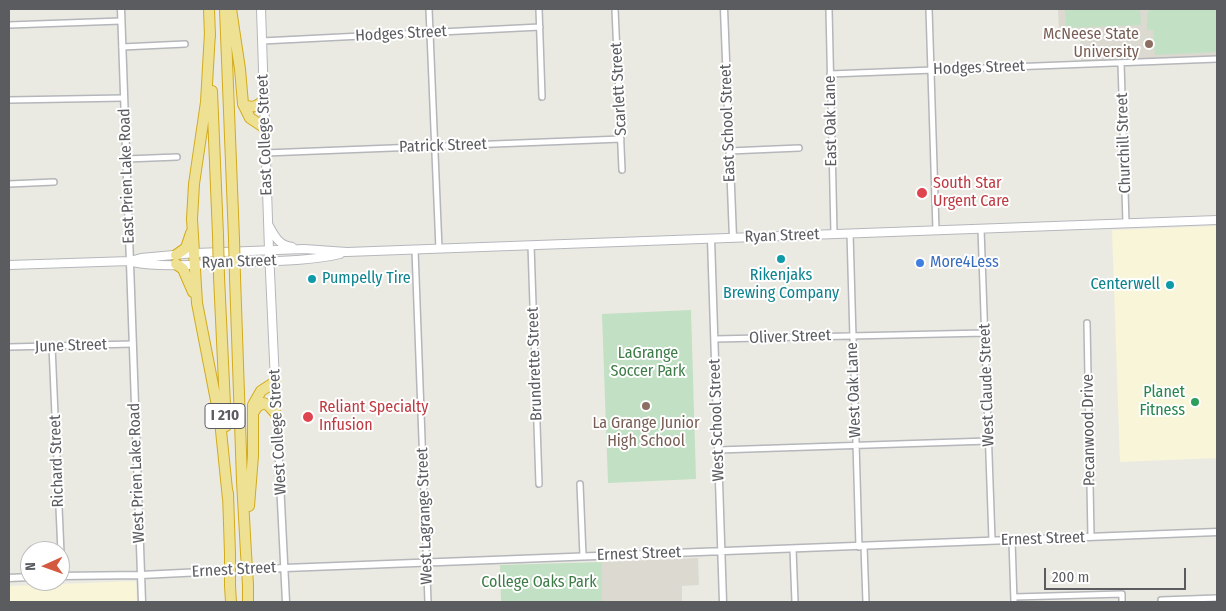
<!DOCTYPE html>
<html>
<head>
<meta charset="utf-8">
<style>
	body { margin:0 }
	#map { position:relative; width:1226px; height:611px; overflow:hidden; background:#ebeae2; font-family:"Fira Sans Condensed",sans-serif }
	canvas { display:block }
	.frame { position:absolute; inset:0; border:10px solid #5a5c60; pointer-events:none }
	.north { position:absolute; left:20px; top:541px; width:50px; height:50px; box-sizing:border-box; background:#fff; border:1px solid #bdbebf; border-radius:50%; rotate:268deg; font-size:14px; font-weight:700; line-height:20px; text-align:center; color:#5a5c60 }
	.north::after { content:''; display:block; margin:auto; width:18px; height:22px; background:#d35a3f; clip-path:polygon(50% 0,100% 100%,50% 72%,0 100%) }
	.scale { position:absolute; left:1044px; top:568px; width:142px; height:22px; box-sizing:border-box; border:2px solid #5a5c60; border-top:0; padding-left:6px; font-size:15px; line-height:18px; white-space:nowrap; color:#5a5c60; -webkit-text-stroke:4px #fff; paint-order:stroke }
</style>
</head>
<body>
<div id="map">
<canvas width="1226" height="611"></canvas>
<div class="frame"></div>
<div class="north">N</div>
<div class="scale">200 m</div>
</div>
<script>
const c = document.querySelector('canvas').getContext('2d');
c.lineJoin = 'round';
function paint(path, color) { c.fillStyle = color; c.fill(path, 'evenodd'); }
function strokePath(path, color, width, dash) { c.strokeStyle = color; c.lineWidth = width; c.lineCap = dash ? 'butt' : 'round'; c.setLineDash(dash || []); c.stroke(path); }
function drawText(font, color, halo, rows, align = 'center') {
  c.font = font + ' "Fira Sans Condensed",sans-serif'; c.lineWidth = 4; c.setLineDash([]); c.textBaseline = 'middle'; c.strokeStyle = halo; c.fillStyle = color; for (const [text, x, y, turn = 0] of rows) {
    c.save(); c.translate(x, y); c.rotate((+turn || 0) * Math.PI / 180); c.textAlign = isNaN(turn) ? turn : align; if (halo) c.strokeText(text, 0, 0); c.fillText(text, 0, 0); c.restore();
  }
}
paint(new Path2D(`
	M1217 226V458L1120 462 1112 230Z
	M136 581 137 602H9V586Z`), '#f9f5d9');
paint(new Path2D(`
	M1058 9H1217V56L1081 62 1080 32H1059Z
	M698 558 699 585 682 586V602H602V562Z`), '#dbd9d0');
paint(new Path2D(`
	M1065 9H1140L1141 25 1066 28Z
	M1149 9H1217V13L1216 14 1217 18V52L1155 55 1153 30H1147V17Z
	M691 310 696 479 608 483 602 314Z
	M602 562V602H501L500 565Z`), '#c1e0c4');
const minor = new Path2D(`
	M429 9 439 249
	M539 9 542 97
	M615 9 622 170
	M829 9 834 234
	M929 9 936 230
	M9 25 121 21
	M262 41 540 27
	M122 47 185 44
	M1121 63 1126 223
	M830 74 1217 59
	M9 100 124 98
	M729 151 799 148
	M265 153 621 139
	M126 159 177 157
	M9 184 54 182
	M981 229 992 540
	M850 233 859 547
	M531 245 539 484
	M415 250 428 602
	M1087 323 1091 537
	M715 339 985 333
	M52 346 62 576
	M9 347 133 344
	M718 450 988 441
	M580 484 583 556
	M1012 540 1014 602
	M864 546 866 602
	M793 549 795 602
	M1014 597 1122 594V602
	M1161 600 1217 598`);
const tertiary = new Path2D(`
	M121 9 142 602
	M724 9 733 238
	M711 239 723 602
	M275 382 286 602
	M60 576 141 575 285 568 1217 532
	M9 578 30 577`);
const secondary = new Path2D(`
	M261 9 269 250 275 382
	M269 226C275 237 279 245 292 247
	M132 262C164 268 200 264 232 263 268 261 305 262 340 254
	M9 265 130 261 141 258 195 253 304 249 347 252 1217 220`);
const motorway = new Path2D(`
	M209 9 210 37
	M225 9 234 239
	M231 9 240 69 243 104 250 118 265 128
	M210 32 206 102 194 184 192 219 197 303 220 421 228 499
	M212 91 218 235
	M243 104C251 109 257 107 264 100
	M176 255 186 248 191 233
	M176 264 183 269 193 292
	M219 277 226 426
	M235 277 242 481 246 553
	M253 413 257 407 263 403 268 405 277 415
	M228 493 230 554
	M249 506 253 456V405L261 391 275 382
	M248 585V602
	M230 586 231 602`);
strokePath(minor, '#b4b6ba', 8);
strokePath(tertiary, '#b4b6ba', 9);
strokePath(secondary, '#b5b7bc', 10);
strokePath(motorway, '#d2ab1b', 12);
strokePath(minor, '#fff', 5);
strokePath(tertiary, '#fff', 6);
strokePath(secondary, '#fff', 8);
strokePath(motorway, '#efe194', 10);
const motorwayBridge = new Path2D(`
	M218 235 219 277
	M234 239 235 277
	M246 553 248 585
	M230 554V586`);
strokePath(motorwayBridge, '#d2ab1b', 12, []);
strokePath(motorwayBridge, '#efe194', 10);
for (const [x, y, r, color] of [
	[1149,44,5,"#8d6e63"],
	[922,193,6,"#e0444e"],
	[781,259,5,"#0f9aa8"],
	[920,263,5,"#3f7fe0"],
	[312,279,5,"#0f9aa8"],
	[1170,285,5,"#0f9aa8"],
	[1195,402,5,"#2e9e5b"],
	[646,406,5,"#8d6e63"],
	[308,417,6,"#e0444e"]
]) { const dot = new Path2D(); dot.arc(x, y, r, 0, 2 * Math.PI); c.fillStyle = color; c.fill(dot); strokePath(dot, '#fff', 2); }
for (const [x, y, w] of [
	[225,416,40]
]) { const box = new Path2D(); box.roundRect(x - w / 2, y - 12.5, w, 25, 4); c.fillStyle = '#fff'; c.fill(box); strokePath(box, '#5a5c60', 1); }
drawText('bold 15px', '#5a5c60', null, [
	["I 210",225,416]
]);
drawText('16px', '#5a5c60', '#fff', [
	["Hodges Street",401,34,-3],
	["Hodges Street",979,68,-2],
	["Scarlett Street",619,89,-93],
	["East Oak Lane",831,121,-91],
	["East School Street",728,123,-92],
	["East College Street",265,135,-92],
	["Churchill Street",1124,143,-92],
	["Patrick Street",443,146,-2],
	["East Prien Lake Road",127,176,-92],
	["Ryan Street",782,236,-2],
	["Ryan Street",239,262,-2],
	["Oliver Street",790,337,-2],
	["June Street",71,346,-2],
	["Brundrette Street",535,364,-92],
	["West Claude Street",987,385,-92],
	["West Oak Lane",854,390,-92],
	["West School Street",717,420,-92],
	["Pecanwood Drive",1089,430,-91],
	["West College Street",278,432,-93],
	["Richard Street",57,461,-92],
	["West Prien Lake Road",137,473,-92],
	["West Lagrange Street",425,516,-92],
	["Ernest Street",1043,539,-2],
	["Ernest Street",639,554,-2],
	["Ernest Street",234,570,-3]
]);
drawText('16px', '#785e54', '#fff', [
	["McNeese State",1139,35],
	["University",1139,53],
	["La Grange Junior",646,424,"center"],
	["High School",646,442,"center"]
], 'right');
drawText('16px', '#be3a42', '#fff', [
	["South Star",933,184],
	["Urgent Care",933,202],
	["Reliant Specialty",319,408],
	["Infusion",319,426]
], 'left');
drawText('16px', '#366cbe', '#fff', [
	["More4Less",930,263]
], 'left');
drawText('16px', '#0d838f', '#fff', [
	["Rikenjaks",781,276],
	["Brewing Company",781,294],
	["Pumpelly Tire",322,279,"left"],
	["Centerwell",1160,285,"right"]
]);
drawText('16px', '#3e7c47', '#fff', [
	["LaGrange",648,354],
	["Soccer Park",648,372],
	["College Oaks Park",539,583]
]);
drawText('16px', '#27864d', '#fff', [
	["Planet",1185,393],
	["Fitness",1185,411]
], 'right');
</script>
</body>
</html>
